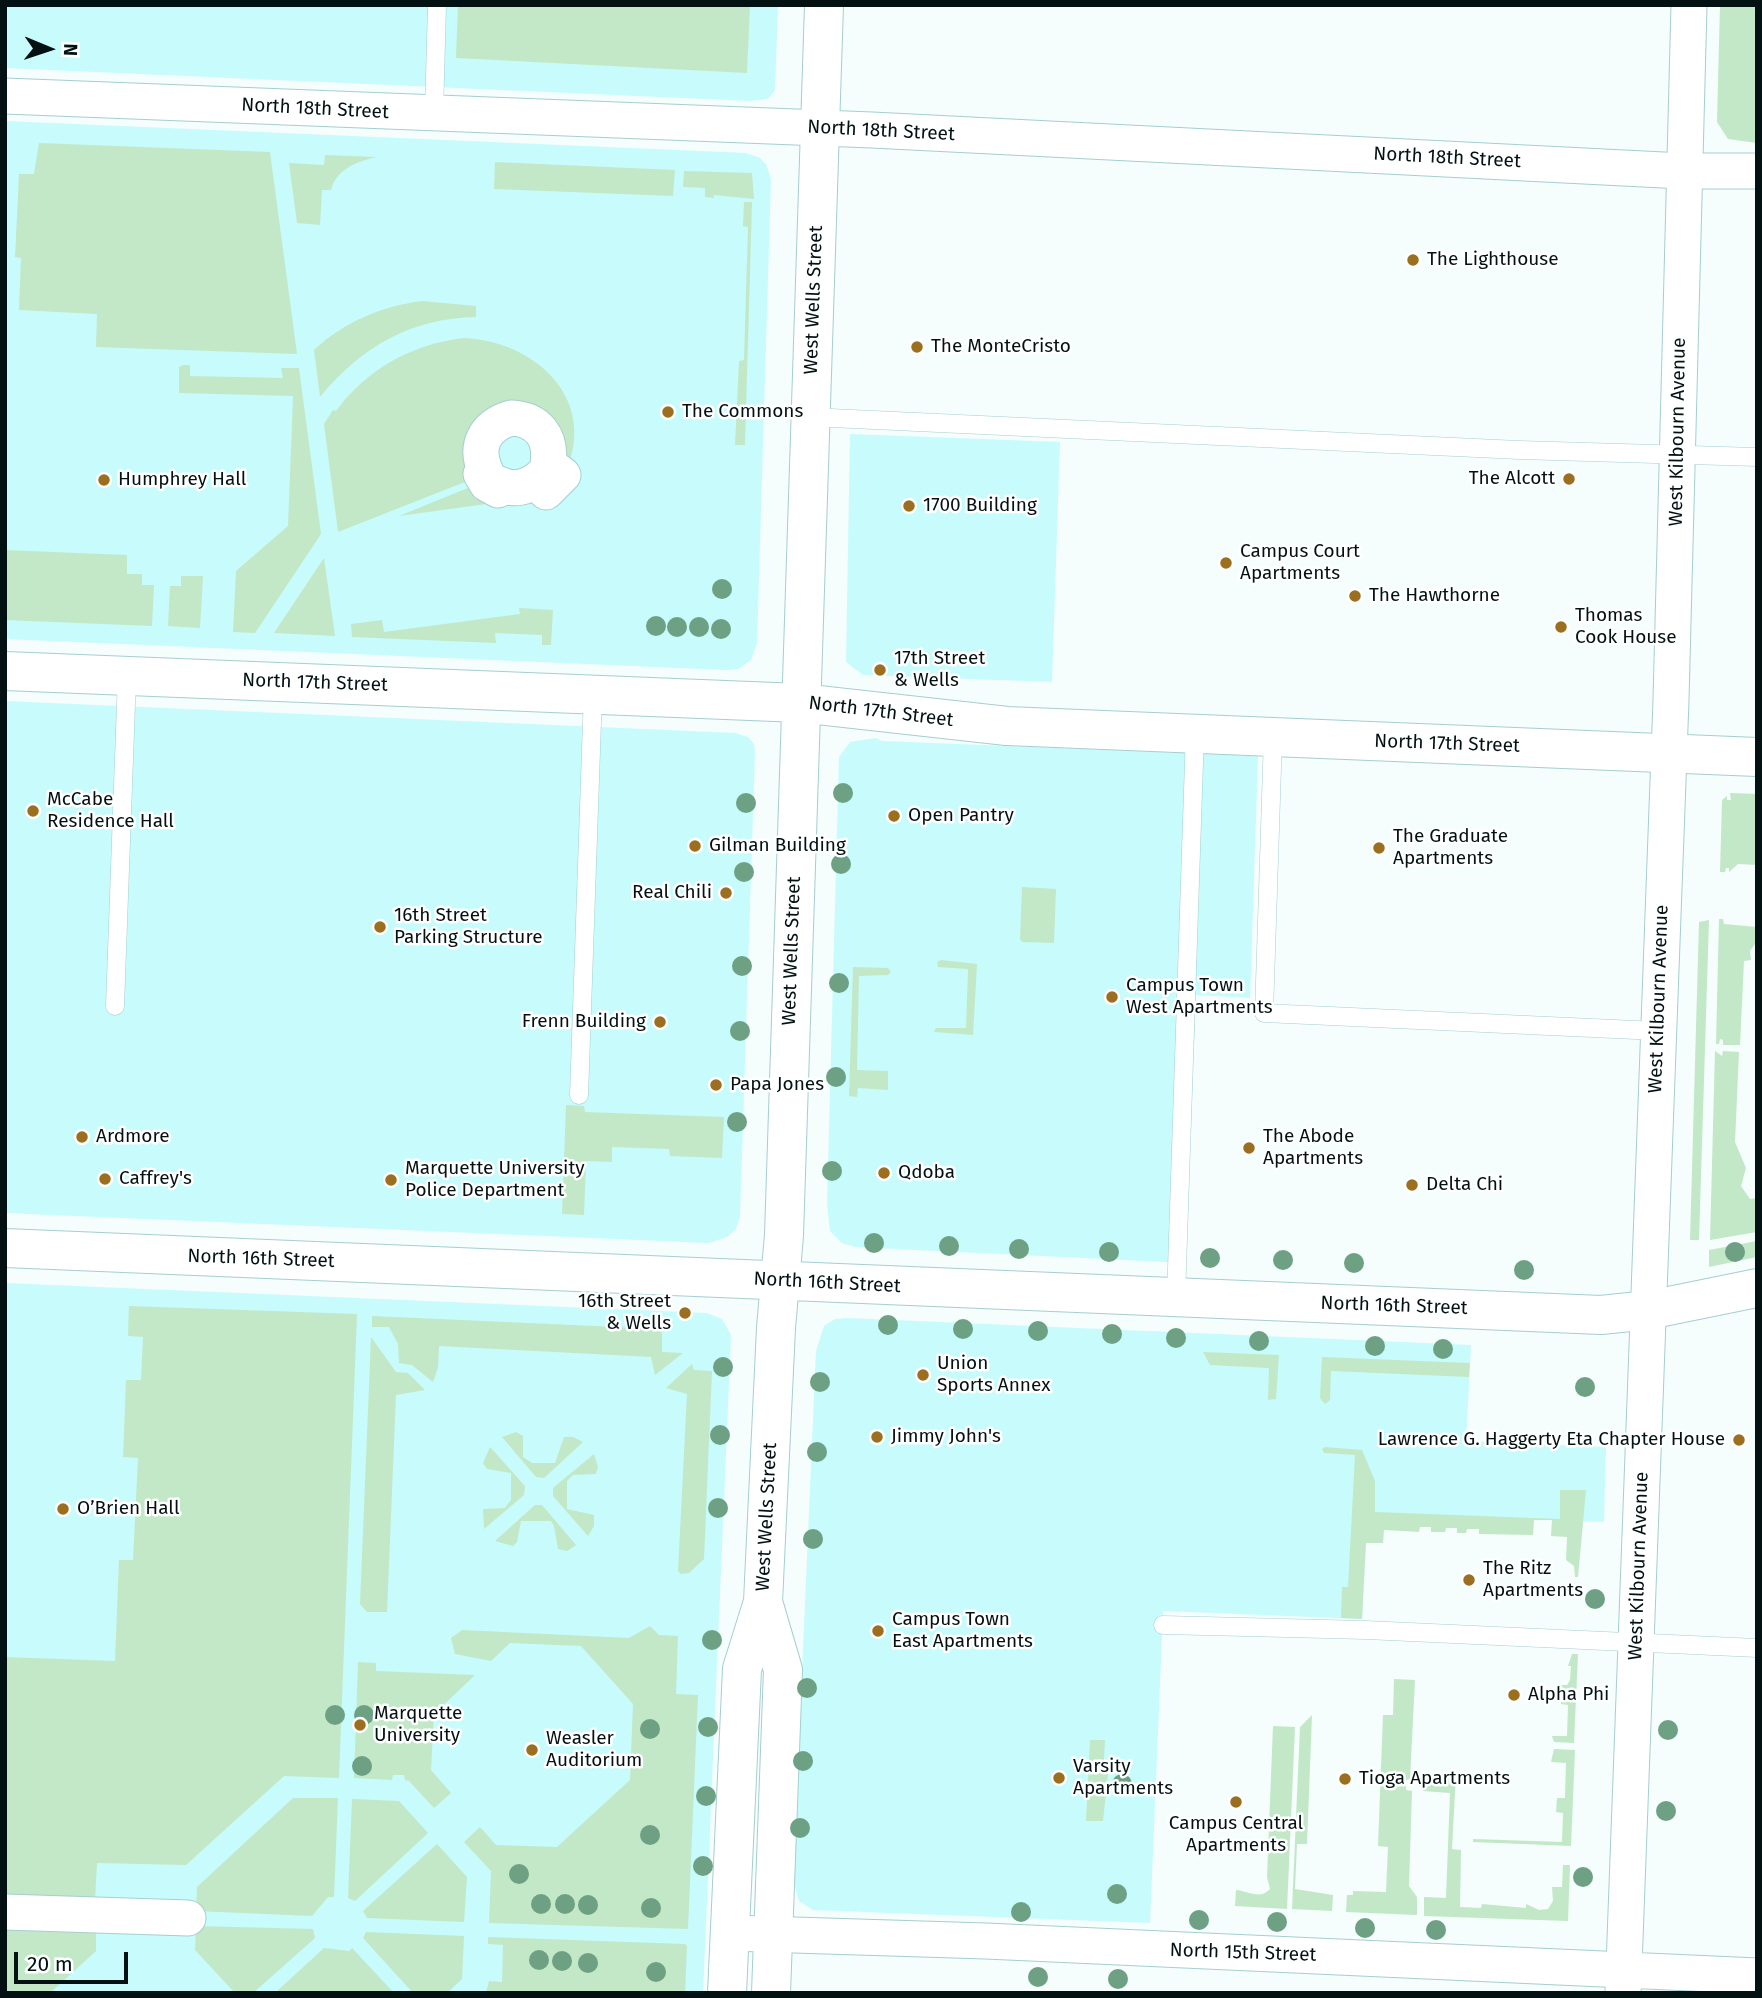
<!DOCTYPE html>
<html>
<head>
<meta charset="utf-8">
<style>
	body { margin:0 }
	#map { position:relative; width:1762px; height:1998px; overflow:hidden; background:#f5fdfd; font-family:"Fira Sans",sans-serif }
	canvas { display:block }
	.frame { position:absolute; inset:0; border:7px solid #041112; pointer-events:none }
	.north { position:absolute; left:14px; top:14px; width:70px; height:70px; -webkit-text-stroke:5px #fff; paint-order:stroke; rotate:92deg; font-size:19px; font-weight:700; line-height:28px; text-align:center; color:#041112 }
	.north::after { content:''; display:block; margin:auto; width:24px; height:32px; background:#041112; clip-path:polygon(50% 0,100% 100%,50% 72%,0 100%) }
	.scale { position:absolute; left:14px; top:1952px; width:114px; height:32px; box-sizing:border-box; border:4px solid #041112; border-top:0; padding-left:9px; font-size:21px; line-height:24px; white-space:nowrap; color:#041112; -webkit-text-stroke:5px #fff; paint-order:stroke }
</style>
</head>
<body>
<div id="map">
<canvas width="1762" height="1998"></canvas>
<div class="frame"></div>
<div class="north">N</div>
<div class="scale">20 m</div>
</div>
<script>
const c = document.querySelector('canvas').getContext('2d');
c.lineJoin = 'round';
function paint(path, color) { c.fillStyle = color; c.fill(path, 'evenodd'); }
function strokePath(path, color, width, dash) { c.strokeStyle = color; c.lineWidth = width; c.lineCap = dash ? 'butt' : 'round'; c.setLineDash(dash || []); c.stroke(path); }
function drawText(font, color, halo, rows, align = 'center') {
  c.font = font + ' "Fira Sans",sans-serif'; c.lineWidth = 5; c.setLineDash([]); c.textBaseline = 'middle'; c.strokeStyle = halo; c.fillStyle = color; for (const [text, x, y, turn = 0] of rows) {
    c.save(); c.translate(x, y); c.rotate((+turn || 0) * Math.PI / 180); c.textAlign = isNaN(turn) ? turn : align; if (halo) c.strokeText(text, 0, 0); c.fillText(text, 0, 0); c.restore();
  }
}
paint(new Path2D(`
	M5 5H778L775 90 768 99 750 101 5 68Z
	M5 121 746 153 760 158 766 164 771 179 757 643 751 660 738 669 725 670 5 639Z
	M850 434 1060 442 1052 682 863 675 846 662Z
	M5 701 735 733 748 737 754 744 755 752 740 1217 736 1229 727 1237 709 1243 5 1213Z
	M876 738 882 741 1258 756 1250 998 1196 995 1186 1263 855 1247 842 1243 830 1231 827 1204 839 757 850 742Z
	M5 1283 707 1313 722 1319 731 1335 703 1993H5Z
	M847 1318 1471 1345 1466 1441 1606 1447 1604 1522 1367 1513 1362 1619 1163 1611 1150 1923 813 1910 799 1901 793 1879 816 1351 824 1326 835 1319Z`), '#c8fbfc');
paint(new Path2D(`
	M458 5H750L747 73 456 58Z
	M1720 5H1757V143L1728 139 1717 122Z
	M39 143 270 152 297 354 96 347 97 314 19 310 21 258 15 257 19 174H34Z
	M325 155 377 157C358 161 336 169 331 190H322L320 225 297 223 289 163 324 165Z
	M495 162 675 170 673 196 494 189Z
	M684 171 752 173 754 199 714 195V198L705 197V188L683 187Z
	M744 202H752L745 445H735L739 361 744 360 748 227 743 226Z
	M422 301 476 306V317C411 318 361 347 320 397L314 350C344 322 382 306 422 301Z
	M464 338C534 341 598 398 566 471L522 418 470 480 338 532 324 424 333 410 336 411C367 369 412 344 464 338Z
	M183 365H190V376L283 378 281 368H299L321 534 255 633 233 632 236 571 288 526 293 396 179 393V367Z
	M485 481 501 502 399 516Z
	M5 550 127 555V574H142V585H154L152 626 5 620Z
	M324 558 335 636 274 633Z
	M181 576H203L200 628 168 626 170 586H181Z
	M519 608 553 610 551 645H542V635L495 633 496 643 352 637 351 624 382 620 384 632 520 614Z
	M1730 793 1757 794V865L1738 864 1729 872V868H1726L1725 872H1720L1722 800 1727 796V800H1731Z
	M1022 887 1056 889 1054 943 1022 942 1020 939Z
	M1719 919H1723L1724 924 1757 927V941L1750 951 1751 960 1744 961 1740 1045H1723V1040L1720 1039 1719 1044H1716Z
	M1709 920 1699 1240H1690L1699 922Z
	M941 960 977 964 973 1035 934 1032 936 1028H966L968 969 938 967 937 962Z
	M853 967 888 968 891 972 888 975 859 976 857 1070 888 1071V1090L858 1088 857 1097 849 1096Z
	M1715 1051 1722 1056 1723 1051 1739 1052 1735 1142 1746 1168 1741 1186 1750 1199 1757 1198V1232L1710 1240Z
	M566 1105 584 1106 585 1112 724 1117 722 1158 670 1156 669 1149 612 1147V1162L586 1161 584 1215 562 1214Z
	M1757 1241V1257L1709 1267V1250Z
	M129 1306 357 1314 339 1778 284 1776 186 1865 97 1863 95 1900 5 1897V1657L115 1661 119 1560H133L138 1458 123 1457 126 1380H141L143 1337 128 1336Z
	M372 1316 662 1329V1352L683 1353 655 1375 651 1357 439 1346 438 1368 433 1382 412 1365 399 1363 398 1344 389 1327H372Z
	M371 1337 396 1372 408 1373 425 1390 396 1395 387 1612H367L360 1604Z
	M1203 1352 1279 1355 1276 1399 1268 1400 1269 1368 1210 1365Z
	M1322 1357 1470 1363 1469 1377 1331 1371 1330 1400 1325 1404 1320 1398Z
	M692 1364 694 1370 712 1371 704 1559 689 1573 681 1574 678 1571 687 1394 666 1388Z
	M516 1432 523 1436V1457L532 1463H555L564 1437H573L583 1442 544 1478 536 1477 502 1437Z
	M490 1447 525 1486 524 1495 484 1529 483 1509 505 1508 511 1500V1473L487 1469 483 1463Z
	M1325 1447 1362 1450 1375 1481V1512L1560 1519V1490H1586L1578 1577H1575L1574 1566 1566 1560 1567 1537 1551 1536 1552 1520H1534L1533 1535 1479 1534V1529H1467L1466 1533H1457V1528H1446L1445 1532H1431V1527H1420L1419 1532 1384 1530 1383 1543H1366L1362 1619 1341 1618 1342 1587H1348L1355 1455 1324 1453 1322 1449Z
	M594 1454 598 1467 596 1474 573 1475 567 1481V1509L594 1515V1526L588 1536 553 1496V1488Z
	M535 1505H542L576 1545 567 1551 558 1549 554 1526 551 1521H521L517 1542 513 1546 495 1541Z
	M650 1626 659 1635 678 1636 676 1694 698 1695 688 1929 489 1923 491 1871 464 1842 480 1827 496 1845 557 1847 630 1780 633 1704 581 1646 510 1643 491 1661 455 1654 451 1638 462 1630 629 1638Z
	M1572 1654H1578L1574 1743 1554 1742 1552 1736H1567L1568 1705 1561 1704V1685H1567L1570 1680 1571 1666H1568Z
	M358 1662 376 1663V1671L475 1675 434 1714 431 1770 451 1793 434 1808 409 1781 405 1780 404 1775H393L392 1780 354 1778Z
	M1394 1679 1415 1680 1410 1779 1406 1780V1790L1412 1791 1409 1886 1417 1897V1915L1346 1912 1347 1895H1353V1891L1386 1892 1388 1847 1378 1846 1383 1715H1393Z
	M1312 1715 1307 1844H1297L1295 1889 1333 1895 1332 1911 1292 1909 1300 1727Z
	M1273 1726 1295 1727 1287 1909 1235 1906 1236 1890C1248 1891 1260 1900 1270 1889L1267 1877Z
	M1090 1740H1105L1104 1759 1108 1774 1103 1821H1086Z
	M1554 1749 1575 1750 1571 1846 1473 1842V1839L1562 1842 1563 1813 1556 1812 1557 1798H1565L1566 1763 1551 1762Z
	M1434 1773 1456 1774 1452 1849 1461 1850 1460 1907 1481 1908 1482 1904 1526 1908V1904L1539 1910 1548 1909 1553 1901 1552 1887H1562L1563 1865H1570L1568 1921 1424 1916V1897L1446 1898 1450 1793 1423 1791V1779H1433Z
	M293 1798H338L334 1897H328L312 1916 196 1911 197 1887Z
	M352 1799 399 1801 428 1833 355 1901 348 1898Z
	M437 1844 467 1877 464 1922 367 1918 363 1911Z
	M5 1925 96 1928V1951L50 1993H5Z
	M196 1926 313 1929 315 1938 253 1993H235L195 1950Z
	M366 1932 464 1936 462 1979 447 1993H413L363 1938Z
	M488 1937 685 1944 687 1946 685 1993H486L489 1981 502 1982 503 1945 488 1944Z
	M324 1948 349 1951 352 1948 394 1993H275Z`), '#c2e8c7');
const lane = new Path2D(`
	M434 114 437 5
	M809 417 1519 450 1757 457
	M1273 737 1264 1013 1658 1031
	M115 1006 127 676
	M579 1095 593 693
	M1176 1298 1195 732
	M1163 1625 1366 1630 1757 1648`);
const street = new Path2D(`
	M5 96 872 130 1683 171H1757
	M511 418C538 419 552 437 548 464L563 475 546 492 539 478C527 488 513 491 499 484L498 490 487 484 481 474 486 472C474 447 484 426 511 418Z
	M5 1912 188 1918
	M730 1933 986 1941 1757 1976
	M1623 1993 1671 700 1689 5`);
const secondary = new Path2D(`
	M5 671 800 703 1007 726 1757 757
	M5 1248 1601 1315 1649 1310 1757 1288
	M763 1602 783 1670 771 1993
	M727 1993 742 1669 763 1602 776 1328 784 1235 824 5`);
strokePath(lane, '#a6cecf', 19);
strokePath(street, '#a6cecf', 37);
strokePath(secondary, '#a6cecf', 40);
strokePath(lane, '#fff', 18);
strokePath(street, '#fff', 35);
strokePath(secondary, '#fff', 38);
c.fillStyle = '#6ea083';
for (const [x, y] of [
	[722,589],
	[656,626],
	[677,627],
	[699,627],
	[721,629],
	[843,793],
	[746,803],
	[841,864],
	[744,872],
	[742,966],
	[839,983],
	[740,1031],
	[836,1077],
	[737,1122],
	[832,1171],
	[874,1243],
	[949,1246],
	[1019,1249],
	[1109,1252],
	[1735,1252],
	[1210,1258],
	[1283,1260],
	[1354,1263],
	[1524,1270],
	[888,1325],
	[963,1329],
	[1038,1331],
	[1112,1334],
	[1176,1338],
	[1259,1341],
	[1375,1346],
	[1443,1349],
	[723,1367],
	[820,1382],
	[1585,1387],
	[720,1435],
	[817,1452],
	[718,1508],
	[813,1539],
	[1595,1599],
	[712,1640],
	[807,1688],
	[335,1715],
	[364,1715],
	[708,1727],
	[650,1729],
	[1668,1730],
	[803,1761],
	[362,1766],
	[1122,1784],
	[706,1796],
	[1666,1811],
	[800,1828],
	[650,1835],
	[703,1866],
	[519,1874],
	[1583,1877],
	[1117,1894],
	[541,1904],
	[565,1904],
	[588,1905],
	[651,1908],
	[1021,1912],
	[1199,1920],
	[1277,1922],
	[1365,1928],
	[1436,1930],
	[539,1960],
	[562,1961],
	[588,1963],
	[656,1972],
	[1038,1977],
	[1118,1979]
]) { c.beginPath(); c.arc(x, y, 10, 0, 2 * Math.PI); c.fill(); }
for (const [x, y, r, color] of [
	[1413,260,7,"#9c6e1f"],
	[917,347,7,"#9c6e1f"],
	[668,412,7,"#9c6e1f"],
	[1569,479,7,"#9c6e1f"],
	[104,480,7,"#9c6e1f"],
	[909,506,7,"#9c6e1f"],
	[1226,563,7,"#9c6e1f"],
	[1355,596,7,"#9c6e1f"],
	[1561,627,7,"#9c6e1f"],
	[880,670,7,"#9c6e1f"],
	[33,811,7,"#9c6e1f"],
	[894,816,7,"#9c6e1f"],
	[695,846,7,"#9c6e1f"],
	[1379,848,7,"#9c6e1f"],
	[726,893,7,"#9c6e1f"],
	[380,927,7,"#9c6e1f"],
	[1112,997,7,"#9c6e1f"],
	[660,1022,7,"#9c6e1f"],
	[716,1085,7,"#9c6e1f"],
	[82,1137,7,"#9c6e1f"],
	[1249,1148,7,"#9c6e1f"],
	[884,1173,7,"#9c6e1f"],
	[105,1179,7,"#9c6e1f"],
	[391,1180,7,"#9c6e1f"],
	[1412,1185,7,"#9c6e1f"],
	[685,1313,7,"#9c6e1f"],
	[923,1375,7,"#9c6e1f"],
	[877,1437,7,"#9c6e1f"],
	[1739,1440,7,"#9c6e1f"],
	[63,1509,7,"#9c6e1f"],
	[1469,1580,7,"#9c6e1f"],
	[878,1631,7,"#9c6e1f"],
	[1514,1695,7,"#9c6e1f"],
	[360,1725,7,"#9c6e1f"],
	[532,1750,7,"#9c6e1f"],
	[1059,1778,7,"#9c6e1f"],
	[1345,1779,7,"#9c6e1f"],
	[1236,1802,7,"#9c6e1f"]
]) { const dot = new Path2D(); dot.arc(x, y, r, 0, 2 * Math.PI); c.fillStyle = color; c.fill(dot); strokePath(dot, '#fff', 2.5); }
drawText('19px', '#041112', '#fff', [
	["North 18th Street",315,109,3],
	["North 18th Street",881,131,3],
	["North 18th Street",1447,158,3],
	["West Wells Street",814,300,-88],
	["West Kilbourn Avenue",1678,432,-89],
	["North 17th Street",315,683,2],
	["North 17th Street",881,712,7],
	["North 17th Street",1447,744,2],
	["West Wells Street",792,951,-88],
	["West Kilbourn Avenue",1659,999,-88],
	["North 16th Street",261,1259,2],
	["North 16th Street",827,1283,3],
	["North 16th Street",1394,1306,2],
	["West Wells Street",767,1517,-87],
	["West Kilbourn Avenue",1639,1566,-88],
	["North 15th Street",1243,1953,2]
]);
drawText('19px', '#041112', '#fff', [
	["The Lighthouse",1427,260],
	["The MonteCristo",931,347],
	["The Commons",682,412],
	["The Alcott",1555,479,"right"],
	["Humphrey Hall",118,480],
	["1700 Building",923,506],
	["Campus Court",1240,552],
	["Apartments",1240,574],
	["The Hawthorne",1369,596],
	["Thomas",1575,616],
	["Cook House",1575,638],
	["17th Street",894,659],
	["& Wells",894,681],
	["McCabe",47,800],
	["Residence Hall",47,822],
	["Open Pantry",908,816],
	["The Graduate",1393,837],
	["Apartments",1393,859],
	["Gilman Building",709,846],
	["Real Chili",712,893,"right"],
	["16th Street",394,916],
	["Parking Structure",394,938],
	["Campus Town",1126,986],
	["West Apartments",1126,1008],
	["Frenn Building",646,1022,"right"],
	["Papa Jones",730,1085],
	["Ardmore",96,1137],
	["The Abode",1263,1137],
	["Apartments",1263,1159],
	["Marquette University",405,1169],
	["Police Department",405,1191],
	["Qdoba",898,1173],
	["Caffrey's",119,1179],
	["Delta Chi",1426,1185],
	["16th Street",671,1302,"right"],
	["& Wells",671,1324,"right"],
	["Union",937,1364],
	["Sports Annex",937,1386],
	["Jimmy John's",891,1437],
	["Lawrence G. Haggerty Eta Chapter House",1725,1440,"right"],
	["O’Brien Hall",77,1509],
	["The Ritz",1483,1569],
	["Apartments",1483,1591],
	["Campus Town",892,1620],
	["East Apartments",892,1642],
	["Alpha Phi",1528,1695],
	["Marquette",374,1714],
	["University",374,1736],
	["Weasler",546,1739],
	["Auditorium",546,1761],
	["Varsity",1073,1767],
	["Apartments",1073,1789],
	["Tioga Apartments",1359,1779],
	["Campus Central",1236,1824,"center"],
	["Apartments",1236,1846,"center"]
], 'left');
</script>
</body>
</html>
